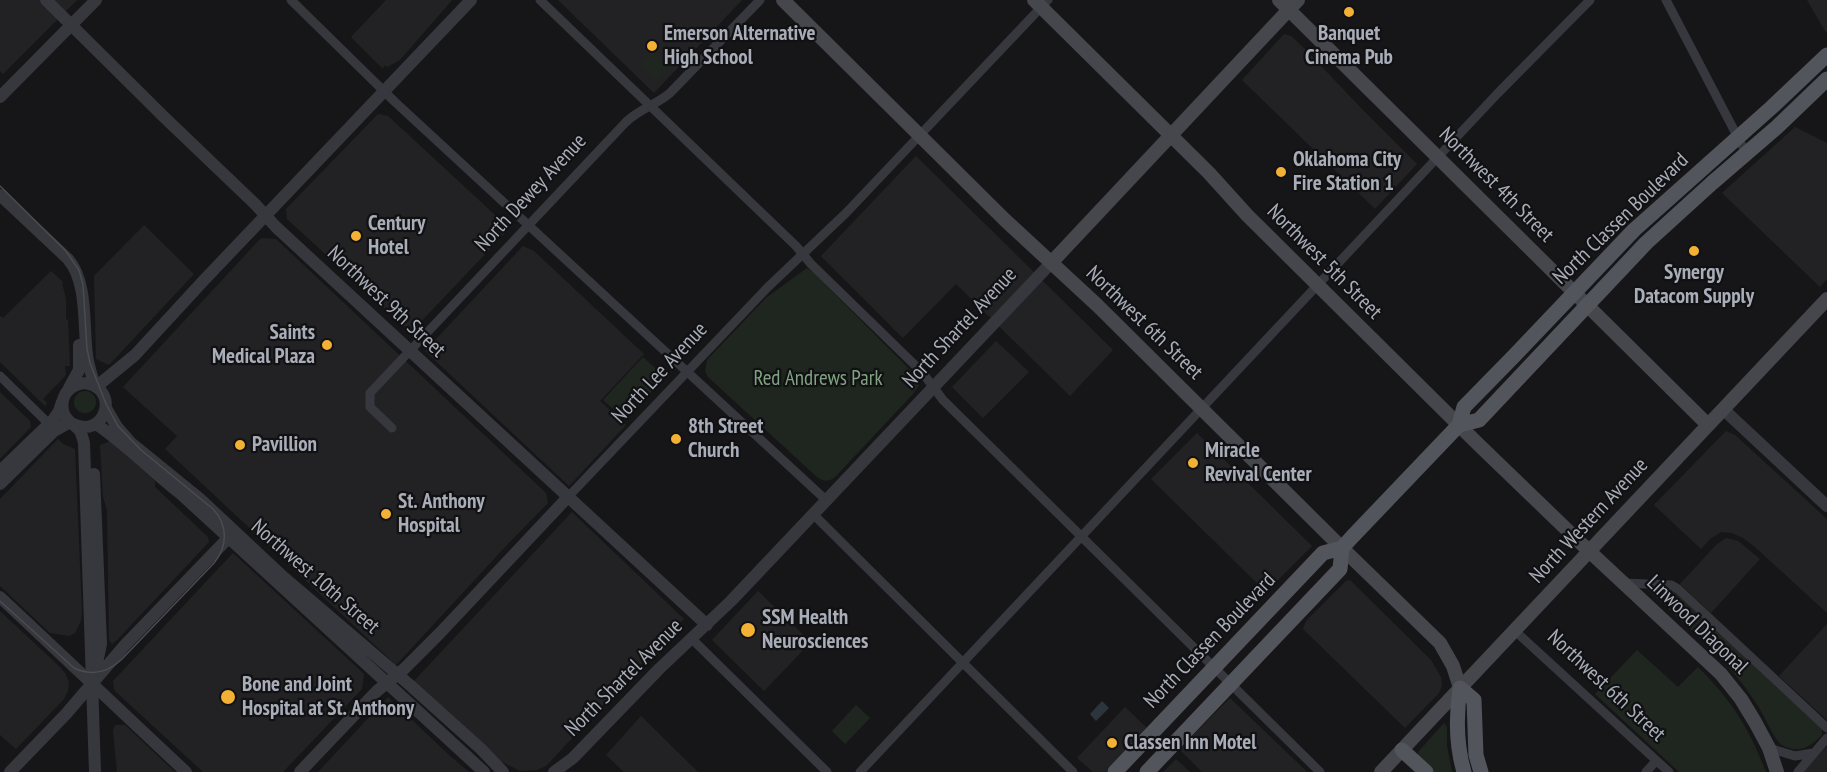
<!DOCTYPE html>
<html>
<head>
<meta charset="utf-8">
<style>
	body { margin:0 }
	canvas { display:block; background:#161618 }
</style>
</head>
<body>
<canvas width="1827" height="772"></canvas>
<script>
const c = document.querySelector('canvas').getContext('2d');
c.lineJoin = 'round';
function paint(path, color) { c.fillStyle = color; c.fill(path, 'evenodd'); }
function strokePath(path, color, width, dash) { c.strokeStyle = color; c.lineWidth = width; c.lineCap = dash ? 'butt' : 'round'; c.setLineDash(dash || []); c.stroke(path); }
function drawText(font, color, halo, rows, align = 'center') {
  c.font = font + ' "PT Sans Narrow",sans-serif'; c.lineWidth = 4.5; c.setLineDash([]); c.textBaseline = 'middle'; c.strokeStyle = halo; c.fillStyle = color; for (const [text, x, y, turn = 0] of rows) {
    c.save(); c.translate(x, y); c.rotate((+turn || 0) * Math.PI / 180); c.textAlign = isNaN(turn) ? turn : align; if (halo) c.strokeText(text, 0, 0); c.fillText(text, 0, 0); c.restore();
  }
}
paint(new Path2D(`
	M0 0H77L3 74 0 71Z
	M386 0H452L400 60 387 67 385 65 383 69 351 37Z
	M558 0H742L654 93Z
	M1807 0H1827V33L1825 31Z
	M1284 34 1291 36 1304 48 1362 109 1417 164 1375 209 1242 80Z
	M378 114 388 116 507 226V231L413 330 407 329 287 219 286 209Z
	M1795 127 1827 143V279L1820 287 1722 193Z
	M916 156 1113 350 1070 396 956 284 903 338 821 256Z
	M144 225 194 274 109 365 96 359 94 276Z
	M261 238 276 239 546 493 548 503 506 546 396 665 165 449 177 436 123 387Z
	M523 246 534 251 644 354 600 401 626 425 569 486 425 351Z
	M51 271 63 282 62 283 66 299V319L68 320 70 366H65L66 375 43 399 47 403 45 406 0 362V316L3 318Z
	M996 341 1029 372 983 418 952 387Z
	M0 392 30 421 31 427 0 459Z
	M1726 431 1735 435 1827 519V613L1755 547 1743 538 1732 533 1721 532 1710 539 1701 549 1654 505Z
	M1197 433 1312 546 1266 592 1151 479Z
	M58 439 63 444 75 449 82 613 81 621 75 633 69 636 50 633 0 586V499Z
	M111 441 155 481V487L208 537 209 542 117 640 112 644 109 640 107 510 103 497 100 445Z
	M572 512 684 619 546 766 537 770 520 771 498 760 414 681Z
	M1726 538 1738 541 1760 559 1711 613 1680 584 1716 545Z
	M233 553 364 674 362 689 283 772H203L114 690 113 681Z
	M1350 580 1431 660 1441 677 1442 686 1439 693 1405 728 1303 629 1306 621 1346 581Z
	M758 591 811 642 764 691 712 640Z
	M0 611 60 667 65 673 69 682 68 691 64 699 16 749 0 735Z
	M1827 624V720L1779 676Z
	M388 697 449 755 469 772H318Z
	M1230 698 1303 768 1307 772H1202L1179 749Z
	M1125 707 1147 728 1106 772H1093L1077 758Z
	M641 716 698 772H624L606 755Z
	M115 725H125L175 772H117L113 730Z
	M1827 746V772H1803Z
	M1176 759 1190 772H1163Z`), '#222225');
paint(new Path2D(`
	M654 51 670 67 657 80 641 64Z
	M807 268 813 272 918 378 919 385 913 394 836 476C830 482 824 482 817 477L708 377 705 371 707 360 766 298Z
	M643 357 665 377 629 417H622L603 400Z
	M74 402a11 11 0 1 1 22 0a11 11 0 1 1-22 0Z
	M1667 588 1675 592 1822 729V735C1811 746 1799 755 1782 745 1774 740 1764 715 1758 706 1730 661 1687 627 1648 590L1649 589Z
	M1637 650 1678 687 1698 667C1732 701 1749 728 1766 772H1679L1595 694Z
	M856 705 870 718 845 744 832 731Z
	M1444 723 1447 727V746L1452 772H1432L1418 756V752Z`), '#1e261f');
paint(new Path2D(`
	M1102 701 1109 708 1096 721 1090 714Z`), '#2c353c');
strokePath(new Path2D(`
	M291 0 395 102 826 500
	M540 0 796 246 811 264 922 372 943 400 1320 772
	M1666 0 1746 153
	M0 376 49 424
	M392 428 370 407V393L626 122C639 109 656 105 670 93L760 0
	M568 497 768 287 846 213 1048 0
	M813 514 1073 772
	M1623 583 1671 585 1678 589 1827 728
	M1514 630 1669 772
	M691 638 827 772
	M1769 748 1795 756 1813 753
	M860 772 1498 93 1590 0
	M1646 772 1656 761
	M1798 772 1827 738`), '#37383d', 9);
strokePath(new Path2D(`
	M46 0 164 117 255 204 276 227 707 625
	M0 97 96 0
	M0 195 68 259C88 282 83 326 87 355 88 365 92 376 95 386
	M96 387 135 355 205 279 471 0
	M69 388 79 370V345
	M106 408 117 427 131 443 200 499 280 574 411 686 481 749 503 772
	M1723 409 1827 506
	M73 424C104 439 120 392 89 384 83 382 77 384 71 388 61 395 59 411 69 421 72 424 76 426 79 430 82 434 83 439 84 443L95 772
	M96 424C126 444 152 472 181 494L484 772
	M0 471 53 420 59 411 62 402
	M94 474 101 644 97 663
	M0 484 54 431 70 422
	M0 597 186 772
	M10 772 66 714 125 645 234 532
	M300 772 377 691 404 669 440 633 568 497
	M554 772 573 758 659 669 731 601 1051 263`), '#37383d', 12);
strokePath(new Path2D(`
	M783 0 1005 220 1097 305 1342 548 1440 643 1453 666 1460 688
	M1034 0 1209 173 1247 215 1479 445 1589 551 1721 674 1741 699 1755 722 1769 748 1777 772
	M1279 0 1708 425
	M1051 263 1298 0
	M1381 772 1827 299`), '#45474d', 14);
strokePath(new Path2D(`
	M1459 425 1479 420 1646 243 1712 183 1777 127 1827 79
	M1460 688 1474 700 1476 755 1481 772
	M1460 688C1456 716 1456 745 1464 772
	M1402 750 1426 772
	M1115 772 1323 553 1342 548 1352 537 1459 425 1464 407 1514 356 1634 230 1772 107 1827 55
	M1147 772 1340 569 1342 548`), '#53555c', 15);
strokePath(new Path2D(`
	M0 186 65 250 79 270 83 285 87 349 90 363 106 404 118 426 141 450 213 509C228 525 228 546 214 563L121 660C107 673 91 676 74 668L0 601`), '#4a4c52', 1.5);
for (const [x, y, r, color] of [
	[1349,12,6,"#f2b134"],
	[652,46,6,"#f2b134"],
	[1281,172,6,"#f2b134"],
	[356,236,6,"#f2b134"],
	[1694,251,6,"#f2b134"],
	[327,345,6,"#f2b134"],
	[676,439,6,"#f2b134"],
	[240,445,6,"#f2b134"],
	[1193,463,6,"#f2b134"],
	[386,514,6,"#f2b134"],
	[748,630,8,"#f2b134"],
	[228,697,8,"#f2b134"],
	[1112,743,6,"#f2b134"]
]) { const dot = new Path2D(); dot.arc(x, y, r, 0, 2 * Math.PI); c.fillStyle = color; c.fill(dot); strokePath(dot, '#111113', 2); }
drawText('bold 21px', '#a8adb8', '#111113', [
	["Emerson Alternative",664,34],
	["High School",664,58],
	["Banquet",1349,34,"center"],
	["Cinema Pub",1349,58,"center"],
	["Oklahoma City",1293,160],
	["Fire Station 1",1293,184],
	["Century",368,224],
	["Hotel",368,248],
	["Synergy",1694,273,"center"],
	["Datacom Supply",1694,297,"center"],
	["Saints",315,333,"right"],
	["Medical Plaza",315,357,"right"],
	["8th Street",688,427],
	["Church",688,451],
	["Pavillion",252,445],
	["Miracle",1205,451],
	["Revival Center",1205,475],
	["St. Anthony",398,502],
	["Hospital",398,526],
	["SSM Health",762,618],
	["Neurosciences",762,642],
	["Bone and Joint",242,685],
	["Hospital at St. Anthony",242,709],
	["Classen Inn Motel",1124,743]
], 'left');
drawText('21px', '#a8adb8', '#111113', [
	["Northwest 4th Street",1496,185,45],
	["North Dewey Avenue",531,193,-47],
	["North Classen Boulevard",1621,219,-44],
	["Northwest 5th Street",1324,262,45],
	["Northwest 9th Street",386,302,43],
	["Northwest 6th Street",1144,323,44],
	["North Shartel Avenue",960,328,-47],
	["North Lee Avenue",660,373,-47],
	["North Western Avenue",1589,521,-47],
	["Northwest 10th Street",315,577,41],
	["Linwood Diagonal",1697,625,44],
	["North Classen Boulevard",1210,641,-46],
	["North Shartel Avenue",624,678,-45],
	["Northwest 6th Street",1606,686,43]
]);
drawText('21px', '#7fa381', '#111113', [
	["Red Andrews Park",818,379]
]);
</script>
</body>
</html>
